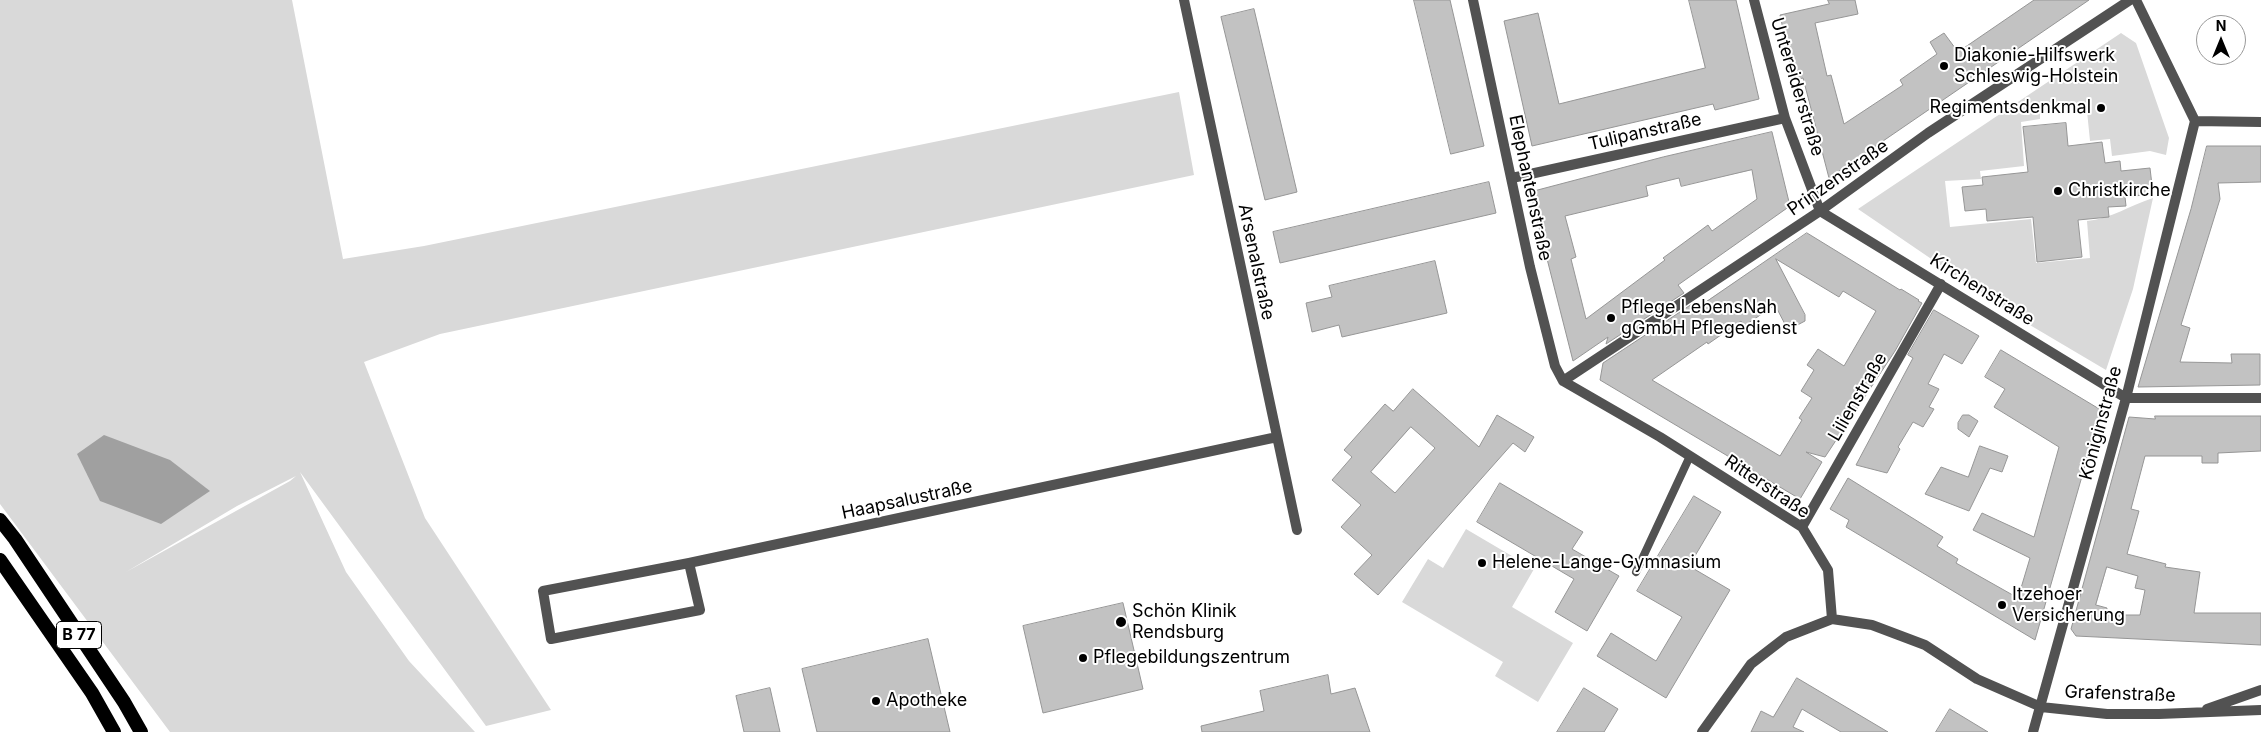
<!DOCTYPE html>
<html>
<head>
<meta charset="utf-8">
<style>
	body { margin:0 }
	#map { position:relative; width:2261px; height:732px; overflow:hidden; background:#fff; font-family:Inter,sans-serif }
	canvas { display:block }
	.north { position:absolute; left:2196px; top:15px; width:50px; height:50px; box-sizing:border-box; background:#fff; border:1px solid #999; border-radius:50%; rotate:0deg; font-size:14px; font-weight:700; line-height:20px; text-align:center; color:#000 }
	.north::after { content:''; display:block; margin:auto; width:18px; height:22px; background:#000; clip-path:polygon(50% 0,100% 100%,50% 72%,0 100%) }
</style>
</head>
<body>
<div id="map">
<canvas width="2261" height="732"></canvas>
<div class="north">N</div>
</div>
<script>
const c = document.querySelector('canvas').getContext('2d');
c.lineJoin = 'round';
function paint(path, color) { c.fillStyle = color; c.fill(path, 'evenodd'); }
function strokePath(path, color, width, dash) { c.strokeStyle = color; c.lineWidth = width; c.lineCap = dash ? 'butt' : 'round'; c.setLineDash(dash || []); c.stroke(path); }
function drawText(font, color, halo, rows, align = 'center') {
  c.font = font + ' Inter,sans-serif'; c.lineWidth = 4; c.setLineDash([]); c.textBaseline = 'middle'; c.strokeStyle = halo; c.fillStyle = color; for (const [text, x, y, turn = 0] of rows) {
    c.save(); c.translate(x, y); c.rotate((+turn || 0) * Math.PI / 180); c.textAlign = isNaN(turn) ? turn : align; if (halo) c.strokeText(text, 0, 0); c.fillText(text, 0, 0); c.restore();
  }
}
paint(new Path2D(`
	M0 0H292L343 259 424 246 1179 92 1194 175 440 334 364 362 425 518 551 710 486 726 300 472 346 572 409 661 475 732H170L0 504ZM296 476 290 481 126 572 237 506Z
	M2121 33 2136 43 2169 138 2166 155 2150 151 2112 156 2110 139 2090 141 2087 111 2056 103 2040 107V119L2021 122 2024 166 1980 171 1981 179 1945 181 1950 227 2031 219 2036 263 2090 258 2087 221C2110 219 2131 205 2153 198L2133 289 2106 370 2018 318 1858 209Z
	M1466 529 1534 569 1512 607 1573 643 1538 702 1495 676 1503 662 1402 602 1428 559 1443 568Z`), '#d9d9d9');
paint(new Path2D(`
	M104 435 170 460 210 491 161 524 100 501 77 454Z`), '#a0a0a0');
const building = new Path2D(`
	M1414 0H1450L1484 146 1451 154Z
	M1689 0H1736L1759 99 1715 110 1713 104 1532 146 1504 21 1538 13 1559 104 1705 68Z
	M1828 0H1855L1858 14 1815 23 1827 76 1831 75 1844 124 1903 85 1900 80 1937 54 1930 42 1944 33 1958 52 2034 0H2089L1829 178 1803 78 1794 80 1780 15 1829 4Z
	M1254 9 1297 192 1265 200 1221 17Z
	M2066 123 2068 146 2102 142 2105 163 2120 161 2121 171 2150 168 2153 194 2125 197 2126 206 2108 207 2109 217 2078 220 2082 257 2037 262 2033 217 1987 221 1986 209 1965 211 1962 187 1983 185 1982 177 2028 172 2023 127Z
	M1772 132 1790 206 1678 285 1684 293 1606 344 1608 337 1573 361 1530 192 1663 157ZM1752 170 1757 199 1712 231 1708 225 1663 258 1665 260 1586 319 1571 259 1576 257 1565 216 1648 196 1646 186 1679 178 1681 186Z
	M2207 146H2261V182L2218 183 2220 199 2181 325 2190 328 2180 362 2232 363 2231 354H2260V385L2138 387 2191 209Z
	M1489 182 1496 213 1280 263 1273 232Z
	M1807 233 1900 290 1901 289 1919 300 1918 301 1922 303 1895 351 1825 457 1806 452 1822 462 1800 499 1600 380 1603 363 1692 304 1695 309ZM1776 259 1839 297 1843 291 1876 311 1844 366 1818 349 1807 365 1814 370 1801 391 1812 398 1799 418 1802 420 1780 456 1652 380 1707 342 1708 344 1741 321 1744 326 1775 305 1788 330 1805 321V315Z
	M1435 261 1447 313 1342 337 1339 325 1312 332 1306 303 1332 297 1329 286Z
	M1934 310 1979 336 1962 364 1944 354 1928 384 1939 389 1929 407 1934 409 1923 427 1913 422 1898 447 1900 449 1887 473 1856 465 1913 358 1908 355Z
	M2001 350 2101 410 2035 640 1846 527 1849 520 1830 509 1848 478 1943 537 1937 546 1958 559 1956 563 2018 598 2030 558 1973 530 1982 513 2034 537 2059 447 1994 407 2005 389 1985 377Z
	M1413 389 1479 447 1497 415 1534 437 1525 452 1513 443 1378 595 1354 574 1372 555 1341 527 1361 505 1332 480 1352 457 1344 450 1385 404 1393 411ZM1411 427 1435 448 1395 493 1371 472Z
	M1963 415H1969L1978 421 1969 437 1958 429V423Z
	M2155 416H2261V451L2218 453V463H2202V456H2145L2131 509 2139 511 2127 554 2166 564 2165 567 2200 572 2194 613H2261V645L2076 636 2071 629 2129 417 2155 419ZM2107 567 2138 576 2135 588 2145 590 2140 615H2106L2107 608 2096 605Z
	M1980 446 2008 456 2002 472 1990 468 1969 511 1925 494 1941 467 1968 477Z
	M1500 483 1583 532 1572 549 1619 576 1587 631 1555 612 1574 579 1477 522Z
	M1694 496 1721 512 1689 566 1730 590 1666 698 1597 656 1611 633 1656 661 1682 617 1637 591Z
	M1123 603 1143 689 1043 713 1023 626Z
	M928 639 950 732H817L802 669Z
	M1328 675 1331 694 1355 688 1370 732H1202L1201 726 1264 711 1260 691Z
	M1797 678 1888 732H1841L1802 709 1793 727 1804 732H1751L1761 711 1773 717Z
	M770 688 780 732H744L736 696Z
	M1584 688 1618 709 1604 732H1557Z
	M1950 709 1988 732H1936Z`);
paint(building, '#c2c2c2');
strokePath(building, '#969696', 1);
strokePath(new Path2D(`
	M1636 572 1690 456`), '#525252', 8);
strokePath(new Path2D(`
	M1184 0 1297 530
	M1473 0 1530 267 1555 366 1563 381 1660 437 1802 527 1828 570 1832 619
	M1754 0 1785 118 1820 211 2126 398H2261
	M2136 0 2195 121
	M2195 121 2261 122
	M1512 178 1785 118
	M1563 381 1820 211 1928 133 2130 0
	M1802 527 1941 284
	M689 563 700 610 551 639 543 591 689 563 1277 437
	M1832 619 1872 625 1925 645 1977 679 2041 707 2107 714H2159L2261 710
	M2207 709 2261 690
	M1702 732 1751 664 1786 637 1832 619
	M2033 732 2126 398 2195 121`), '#525252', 10);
strokePath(new Path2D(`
	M0 520 15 539 124 702 141 732
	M0 560 92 693 114 732`), '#000', 14);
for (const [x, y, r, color] of [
	[1944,66,5,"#000"],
	[2101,108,5,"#000"],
	[2058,191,5,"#000"],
	[1611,318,5,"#000"],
	[1482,563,5,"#000"],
	[2002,605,5,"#000"],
	[1121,622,6,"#000"],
	[1083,658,5,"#000"],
	[876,701,5,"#000"]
]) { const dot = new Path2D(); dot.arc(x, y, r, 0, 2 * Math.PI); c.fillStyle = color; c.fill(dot); strokePath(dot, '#fff', 2); }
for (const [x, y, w] of [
	[79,635,45]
]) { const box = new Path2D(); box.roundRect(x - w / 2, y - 13.5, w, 27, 4); c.fillStyle = '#fff'; c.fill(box); strokePath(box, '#000', 1); }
drawText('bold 16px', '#000', null, [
	["B 77",79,635]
]);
drawText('18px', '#000', '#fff', [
	["Diakonie-Hilfswerk",1954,56],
	["Schleswig-Holstein",1954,77],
	["Regimentsdenkmal",2091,108,"right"],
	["Christkirche",2068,191],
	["Pflege LebensNah",1621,308],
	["gGmbH Pflegedienst",1621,329],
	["Helene-Lange-Gymnasium",1492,563],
	["Itzehoer",2012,595],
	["Versicherung",2012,616],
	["Schön Klinik",1132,612],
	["Rendsburg",1132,633],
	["Pflegebildungszentrum",1093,658],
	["Apotheke",886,701]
], 'left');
drawText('18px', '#000', '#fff', [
	["Untereiderstraße",1797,87,73],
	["Tulipanstraße",1645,132,-13],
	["Prinzenstraße",1838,178,-35],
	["Elephantenstraße",1530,188,78],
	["Arsenalstraße",1256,262,78],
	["Kirchenstraße",1982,290,32],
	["Lilienstraße",1858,397,-60],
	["Königinstraße",2101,423,-75],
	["Ritterstraße",1767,487,34],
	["Haapsalustraße",907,500,-12],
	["Grafenstraße",2120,694,2]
]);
</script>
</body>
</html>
